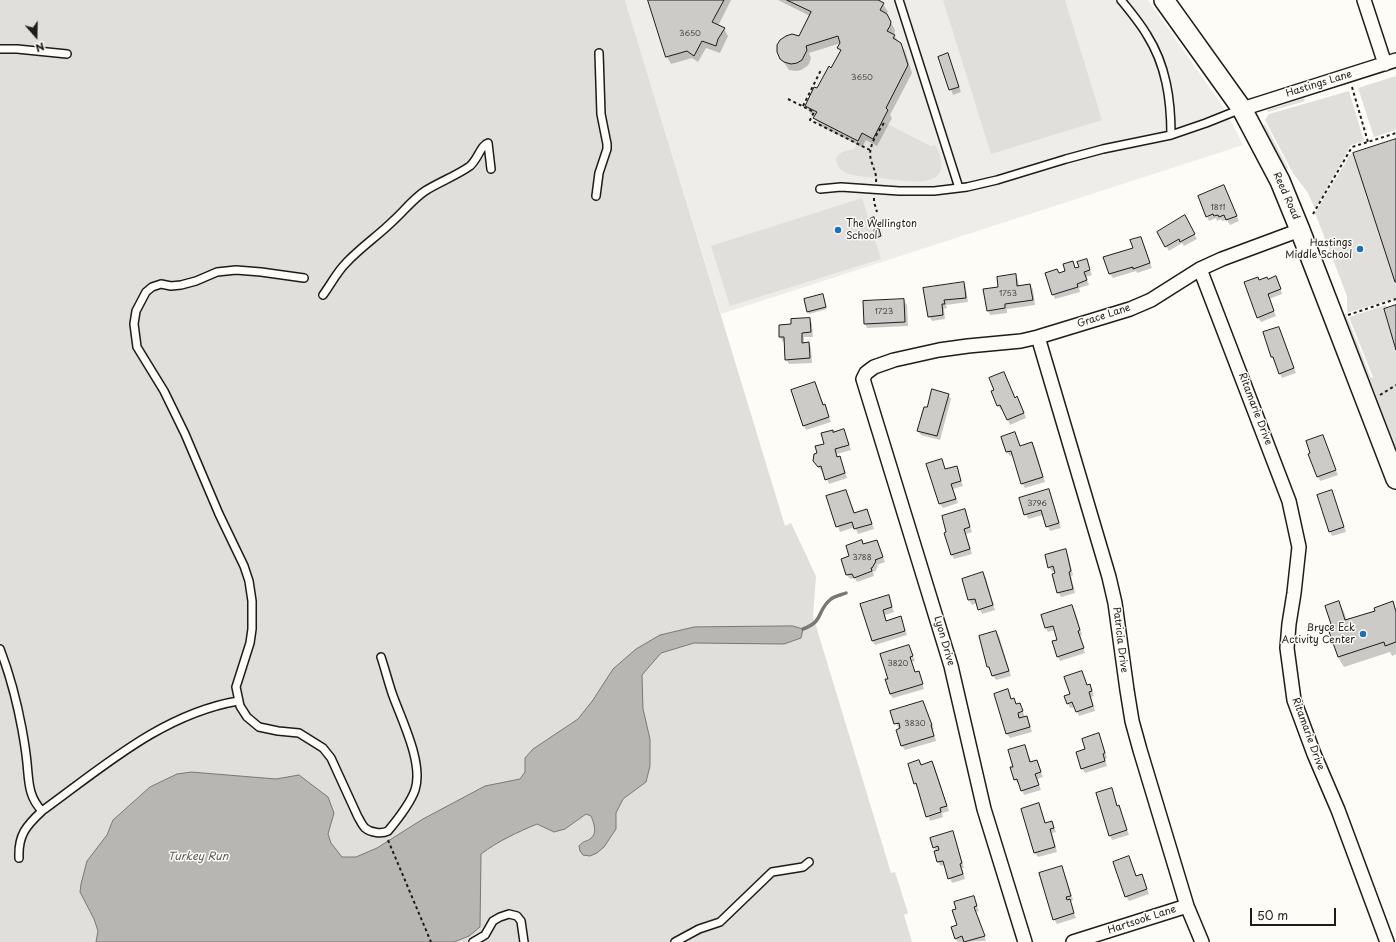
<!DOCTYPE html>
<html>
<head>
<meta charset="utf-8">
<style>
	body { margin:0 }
	#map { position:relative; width:1396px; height:942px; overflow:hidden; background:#fdfcf7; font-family:"Playpen Sans",sans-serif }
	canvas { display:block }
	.north { position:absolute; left:16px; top:16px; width:40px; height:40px; -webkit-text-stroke:3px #fdfcf7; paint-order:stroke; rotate:160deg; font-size:11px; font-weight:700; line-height:16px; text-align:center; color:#1c1c1c }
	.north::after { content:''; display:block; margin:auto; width:14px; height:18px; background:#1c1c1c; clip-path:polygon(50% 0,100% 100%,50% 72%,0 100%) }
	.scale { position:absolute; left:1250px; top:908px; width:86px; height:18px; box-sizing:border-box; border:2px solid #1c1c1c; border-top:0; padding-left:5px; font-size:12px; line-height:14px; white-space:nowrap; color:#1c1c1c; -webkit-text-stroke:3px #fdfcf7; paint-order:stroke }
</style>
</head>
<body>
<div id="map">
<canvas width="1396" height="942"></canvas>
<div class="north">N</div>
<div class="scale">50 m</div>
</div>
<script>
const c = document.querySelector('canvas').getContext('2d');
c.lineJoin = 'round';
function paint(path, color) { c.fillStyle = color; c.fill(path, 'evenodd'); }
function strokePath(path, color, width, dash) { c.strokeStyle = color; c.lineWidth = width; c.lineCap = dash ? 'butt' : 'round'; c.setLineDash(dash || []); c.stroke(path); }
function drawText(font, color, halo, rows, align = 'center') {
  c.font = font + ' "Playpen Sans",sans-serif'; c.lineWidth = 3; c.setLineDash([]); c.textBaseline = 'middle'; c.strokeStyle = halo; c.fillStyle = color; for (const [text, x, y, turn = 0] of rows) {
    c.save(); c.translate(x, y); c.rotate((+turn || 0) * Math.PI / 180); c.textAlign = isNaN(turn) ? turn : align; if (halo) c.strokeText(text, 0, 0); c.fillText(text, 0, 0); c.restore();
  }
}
paint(new Path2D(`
	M625 0H1148L1226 111 1243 145 721 314Z`), '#eeede9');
paint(new Path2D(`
	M0 0H625L785 526 791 523 816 576 813 616 891 873 895 872 908 913 904 915 912 942H0Z
	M943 0H1065L1102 120 991 154Z
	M1396 76V130L1374 137 1358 88Z
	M1349 91 1364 141 1351 145 1315 209 1308 193 1293 173 1265 120 1269 114Z
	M1304 98 1305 101 1268 112 1267 110Z
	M882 121 932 147 933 145 936 146C958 191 909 182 881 178 871 177 853 177 845 172 840 170 837 165 836 160 838 151 846 151 854 149L862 133 873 139Z
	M1265 124 1288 168 1286 170 1263 126Z
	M1353 153 1396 282V298L1350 312H1348L1347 310V296L1315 213 1350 155Z
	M862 198 881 259 730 306 711 246Z
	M1386 305 1387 308 1384 310 1396 350V451L1343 314H1346L1371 378 1373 377 1349 317Z`), '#e0dfdb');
const water = new Path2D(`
	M793 626 803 629 801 638 784 644 694 643 661 653 642 675 643 709 650 739V766L646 782 623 799 616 813V829L604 847 597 853 590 856 583 855 580 851 579 846C584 840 586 842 590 839 598 834 594 823 591 816L586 814 565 829 554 832 537 824C518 832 498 841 481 854L480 927 469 936 454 942H96L98 931 94 919 80 892 81 884 87 861 107 835 113 820 150 787 177 774 191 772 276 779 299 775 328 797 334 813 328 834 331 843 342 857H356L377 848 423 819 485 786 520 779 525 772V758L533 749 578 719 593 700 613 669 636 649 660 635 694 627Z`);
paint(water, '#b7b6b2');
strokePath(water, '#797876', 1);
paint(new Path2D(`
	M649 0H731L718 26 724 29 728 36 720 53 706 48 698 62 692 58 671 64 667 57Z
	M778 0H883L878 1 883 4 888 12 886 14 895 30 894 35 905 51 912 73 890 115 892 118 877 146 866 140 862 147 819 125 815 118 816 116 810 113 806 106 832 69 841 52 839 48 841 43 809 53 811 58 809 64 806 67 801 70 796 71 789 70 781 58 799 37 810 16Z
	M948 55 961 92 953 95 939 57Z
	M1226 191 1239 221 1230 225 1227 220 1222 221 1221 219 1217 221 1216 218 1209 221 1207 216Z
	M1185 217 1197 239 1184 246 1182 243 1169 251 1158 232Z
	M1141 238 1152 268 1137 273 1136 271 1113 278 1110 274 1134 249Z
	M1086 260 1092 275 1086 277 1089 285 1079 288 1080 292 1055 299 1053 294 1059 274 1066 271 1073 262 1076 269 1080 268Z
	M1015 275 1018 280 1019 286 1030 285 1033 289 1035 305 1007 309V313L990 315 988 310Z
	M1268 280 1278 282 1282 294 1269 299 1276 316 1261 322 1258 317 1259 281Z
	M964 283 966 288 968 302 946 305 947 308 944 309 945 319 932 321 929 316 924 289Z
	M823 297 827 309 809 314 808 312Z
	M904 301 907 305 908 326 867 328 865 323Z
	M810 319 812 324 813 337H804V344L809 343 811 348 812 363 789 364 786 359 785 341 783 342 780 337 792 325Z
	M1279 328 1296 373 1282 378 1272 357Z
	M815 383 831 422 806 430 804 426Z
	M995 391 1015 399 1020 402 1026 418 1010 425 1003 409 1001 410 998 405Z
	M948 395 951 399 940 440 921 435 918 431 928 409Z
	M844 430 851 450 837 454 838 458H840L842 462 847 478 829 484 823 470 822 471 817 466 818 454 833 433Z
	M1015 434 1020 447 1032 443 1035 448 1045 482 1025 488 1022 483 1013 455 1010 456 1007 452Z
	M1322 436 1338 475 1320 481 1318 477Z
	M941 460 946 470 956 467 963 486 953 489 958 503 943 508 940 504Z
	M1048 490 1051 495 1061 528 1050 531 1043 515 1028 519 1021 499Z
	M846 491 855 514 867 510 874 529 858 534 855 527 840 532 827 497Z
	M1332 492 1346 532 1332 536 1330 531Z
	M964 510 972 532 966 534 972 554 954 559 952 555Z
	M877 541 885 562 877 565 878 566 875 572 873 571 874 576 857 582 855 578 850 579 847 575 850 557 862 542 864 545Z
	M1065 550 1068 555 1073 575 1071 576 1075 593 1061 597 1058 592 1055 571 1052 572 1049 567Z
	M983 573 986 578 995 610 982 614 977 603 972 605 969 600 963 579Z
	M888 596 894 612 885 615 887 622 900 617 907 635 875 645 872 640 862 605Z
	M1339 602 1344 612 1347 621 1376 611 1392 603 1396 609V654L1392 656 1390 652 1344 667 1338 657 1328 626 1332 625Z
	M1072 606 1075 611 1082 635 1080 636 1085 653 1060 661 1058 657V640L1055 630 1048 632 1046 628Z
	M996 632 999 636 1011 676 996 680 988 667Z
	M909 646 915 661 912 662 915 673 918 672 924 689 893 698 890 694Z
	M1082 672 1087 686 1089 685 1092 690 1094 696 1091 697 1095 711 1079 716 1075 707 1070 708 1068 703Z
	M1007 691 1011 700 1016 705 1020 704 1025 717 1029 722 1032 732 1010 738 1007 734 995 694Z
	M923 702 934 729 933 730 936 741 905 750 902 746 898 730H899L892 712Z
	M1099 734 1107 758 1105 759 1107 766 1085 773 1082 768Z
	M1025 746 1031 762 1036 761 1043 777 1037 779 1041 790 1024 795 1019 783 1018 784 1015 779Z
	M919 761 921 765 932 762 935 767 949 811 942 813 943 817 930 821 915 783 909 764Z
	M1111 790 1118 807 1119 806 1121 811 1129 835 1112 840 1110 835Z
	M1039 804 1046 824 1051 822 1054 827 1056 832 1052 833 1057 852 1038 857 1035 853 1022 809Z
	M953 832 955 837 964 868H962L965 879 952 883 945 865 941 866 938 862 936 851 934 847Z
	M1128 857 1136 877 1141 875 1144 880 1149 894 1129 901 1126 896Z
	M1062 867 1064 872 1073 900 1070 902 1076 918 1057 924 1054 919Z
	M973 897 979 911 976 912 986 941 958 942 955 938 958 925 957 910Z`), '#0003');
strokePath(new Path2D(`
	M803 629C825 621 816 611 831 599 835 596 841 595 846 593`), '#797876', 3.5);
const building = new Path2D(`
	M648 0H724L712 22 725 28 718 39 716 46 702 41 694 56 687 51 666 57Z
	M787 0H878L884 3 880 10 887 14 891 22 890 26 887 31 895 35 893 38 901 43 908 65 886 108 888 110 873 139 862 133 858 141 813 118 817 112 805 106 814 87 817 88 829 66 831 68 841 50 837 48 840 43 838 36 806 46 807 50 802 60 797 63 791 64 784 62 780 59 777 52V45L780 40 786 36 792 34 799 36 811 12Z
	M948 53 959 87 949 90 938 57Z
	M1396 139V282H1395L1353 153Z
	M1224 185 1237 216 1226 220 1224 215 1219 217 1218 215 1214 216 1213 214 1206 217 1198 196Z
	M1185 215 1195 234 1180 242 1179 239 1165 247 1157 232Z
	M874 217 877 225 872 226 870 219Z
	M879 229 881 236 876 238 874 230Z
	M1141 237 1150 263 1133 269V267L1109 274 1103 257 1133 248 1130 240Z
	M1087 259 1090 270 1084 272 1087 280 1077 284 1078 287 1052 295 1045 273 1057 269 1059 273 1065 271 1063 264 1073 261 1075 268 1079 267 1077 262Z
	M1016 274 1017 286 1030 284 1033 300 1005 304V308L987 311 983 289 998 287 997 277Z
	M1276 276 1281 289 1268 294 1274 311 1257 318 1244 282 1258 277 1259 280 1267 277 1268 279Z
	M964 282 966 298 944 300 945 304H942L943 315 928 317 923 288Z
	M823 294 826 307 807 312 804 299Z
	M904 299 905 322 864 324 863 301Z
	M1396 305V350L1384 309Z
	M810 318 811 332 802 333V343L809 342 810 358 785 360 784 337H779V325L791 324V319Z
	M1279 327 1294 368 1279 374 1273 357H1271L1263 332Z
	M1004 372 1015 398 1017 396 1024 413 1007 420 1000 405 997 406 991 391 994 390 989 378Z
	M815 382 823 405 825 404 829 417 803 426 791 390Z
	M932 389 949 394 937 436 917 431 924 407H927Z
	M844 429 849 445 835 449 837 457 840 456 845 473 825 480 821 466 818 467 813 461 814 454 817 453 815 446 824 444 821 433 833 430V432Z
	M1015 432 1020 446 1032 442 1043 477 1021 484 1011 451 1006 452 1001 437Z
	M1323 435 1336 470 1317 477 1308 454 1310 453 1306 441Z
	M942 459 945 469 957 466 961 481 951 484 956 499 939 504 926 464Z
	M1049 489 1059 523 1046 527 1041 510 1024 515 1019 498Z
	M846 490 854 513 867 509 872 524 854 529 852 522 836 527 826 496Z
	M1332 490 1344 527 1329 532 1317 495Z
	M965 509 970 527 964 529 970 549 951 555 944 533 946 532 942 516Z
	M862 540 863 544 877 540 883 557 875 560 876 561 872 568H871L872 571 854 578 852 574 846 575 841 559 849 556 846 546Z
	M1066 549 1071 571 1069 572 1073 589 1057 593 1052 574 1055 573 1053 566 1048 568 1045 555Z
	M983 572 993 605 978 610 975 599 968 600 962 579Z
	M889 595 892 607 883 610 886 621 901 616 905 631 872 641 860 604Z
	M1339 601 1345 620 1375 611 1374 608 1393 601 1396 612V642L1385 646 1384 642 1338 657 1327 626 1331 624 1325 606Z
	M1072 605 1080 630 1078 631 1084 648 1057 657 1052 641 1057 640 1053 626 1045 628 1041 615Z
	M996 631 1009 671 992 676 989 667H987L979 636Z
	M909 645 913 656 910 657 915 672 919 671 923 684 890 694 885 679H888L880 654Z
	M1082 671 1087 685 1090 684 1092 691 1089 692 1093 706 1076 712 1072 702 1067 704 1064 696 1070 694 1064 677Z
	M1008 689 1011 699 1014 698 1016 704 1020 703 1023 711 1018 713 1019 718 1027 716 1030 727 1006 734 994 694Z
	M923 701 932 725H931L934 736 901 746 896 730 900 728 899 723 894 724 890 711Z
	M1099 733 1105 753 1103 754 1105 761 1081 769 1076 752 1085 749 1082 739Z
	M1025 745 1030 762 1037 760 1041 772 1035 774 1039 785 1021 791 1017 779 1014 780 1010 767H1013L1008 750Z
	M919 760 921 765 932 761 947 806 940 808 941 812 926 817 916 783 914 784 908 764Z
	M1112 788 1117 806 1119 805 1127 830 1109 836 1096 793Z
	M1039 803 1045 823 1052 821 1054 828 1050 829 1055 847 1034 853 1021 809Z
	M953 831 962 863 960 864 963 874 948 879 943 861 937 862 934 851 939 850 938 846 933 848 930 838Z
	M1129 856 1136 876 1142 874 1147 889 1125 897 1113 862Z
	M1062 866 1071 896 1066 897 1067 900 1070 899 1074 913 1053 920 1039 873Z
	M974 896 977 906 974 907 985 936 964 942 962 936 955 939 951 927 957 925 952 910 956 909 954 902Z`);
paint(building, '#cccbc8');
strokePath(building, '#1c1c1c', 1);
const service = new Path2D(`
	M899 0 959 188
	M1121 0C1130 11 1140 23 1147 35 1166 65 1171 99 1171 135
	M0 49H17L67 54
	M820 189 841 187 899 191H934L967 187 997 180 1066 159 1103 149 1171 135 1206 123 1241 109
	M596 196 599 173 607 149V144L601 114 599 53
	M304 278 261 272 236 270 217 272 196 281 181 285 171 286 161 284 152 287 146 292 136 311 134 324 137 347 164 391 185 434 219 514 244 566 249 581 252 601V629L250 643 236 687 240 706 247 717 259 727 278 731 299 733 323 748 331 758 358 817C360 820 362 825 365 828 371 833 382 834 388 831 398 819 410 804 415 790 424 763 401 719 392 693 388 681 385 669 381 657
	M323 295C331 284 337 272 346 263 361 247 379 235 394 220 404 211 413 199 425 191 439 182 456 176 470 166 478 159 481 145 488 143L491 169
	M0 649C10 675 17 702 22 729 24 740 26 752 27 763 29 782 28 796 42 811
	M19 858C18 835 26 826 42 811 103 767 162 714 238 701
	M473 942 485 935 493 921 500 917 509 914 517 916 521 921 524 942
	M675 942 699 929 720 922 772 872 803 867 809 862`);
const minor = new Path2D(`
	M1364 0 1385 64
	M1242 109 1396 60
	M1200 269 1289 501 1299 547 1294 593 1289 624 1287 648 1294 700 1314 754 1338 810 1387 942
	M1038 337 1109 577 1115 603 1127 690 1132 721 1140 750 1187 906 1202 942
	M1025 942 984 809 951 666 863 379 866 373 874 367 894 360 939 350 968 346 1021 341 1038 337 1130 309 1151 300 1200 269 1222 259 1300 230
	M1073 942 1187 906`);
const secondary = new Path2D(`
	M1164 0 1242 109 1280 181 1300 230 1396 479`);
strokePath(service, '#1c1c1c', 10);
strokePath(minor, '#1c1c1c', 16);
strokePath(secondary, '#1c1c1c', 22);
strokePath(new Path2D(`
	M1352 87 1368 142
	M788 99 814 112 810 120 870 150
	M803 106 821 70
	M876 182C877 173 873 168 871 160 867 146 878 133 885 121
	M874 198V202L877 212
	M1313 214 1352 147 1396 133
	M1348 315 1396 299
	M1380 395 1396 385
	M388 840 431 942`), '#1c1c1c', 2, [3, 3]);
strokePath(service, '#fdfcf7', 7);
strokePath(minor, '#fdfcf7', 13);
strokePath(secondary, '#fdfcf7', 19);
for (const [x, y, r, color] of [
	[838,230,4,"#1f6fb2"],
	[1360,249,4,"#1f6fb2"],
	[1363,634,4,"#1f6fb2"]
]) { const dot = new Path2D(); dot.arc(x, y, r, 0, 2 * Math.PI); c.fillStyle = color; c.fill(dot); strokePath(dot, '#fdfcf7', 1.5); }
drawText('8px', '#484847', null, [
	["3650",690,34],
	["3650",862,78],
	["1811",1218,208],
	["1753",1008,294],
	["1723",884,312],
	["3796",1037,504],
	["3788",862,558],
	["3820",898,664],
	["3830",915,724]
]);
drawText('10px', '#1c1c1c', '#fdfcf7', [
	["Hastings Lane",1319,84,-17],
	["Reed Road",1286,196,66],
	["Grace Lane",1104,316,-18],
	["Ritamarie Drive",1255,409,69],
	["Patricia Drive",1120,640,83],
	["Lyon Drive",944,641,74],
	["Ritamarie Drive",1308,734,70],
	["Hartsook Lane",1142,920,-18]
]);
drawText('10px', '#1c1c1c', '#fdfcf7', [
	["The Wellington",846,224,"left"],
	["School",846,236,"left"],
	["Hastings",1352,243],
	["Middle School",1352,255],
	["Bryce Eck",1355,628],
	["Activity Center",1355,640]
], 'right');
drawText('italic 11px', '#5a5a58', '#fdfcf7', [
	["Turkey Run",198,857]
]);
</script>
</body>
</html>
